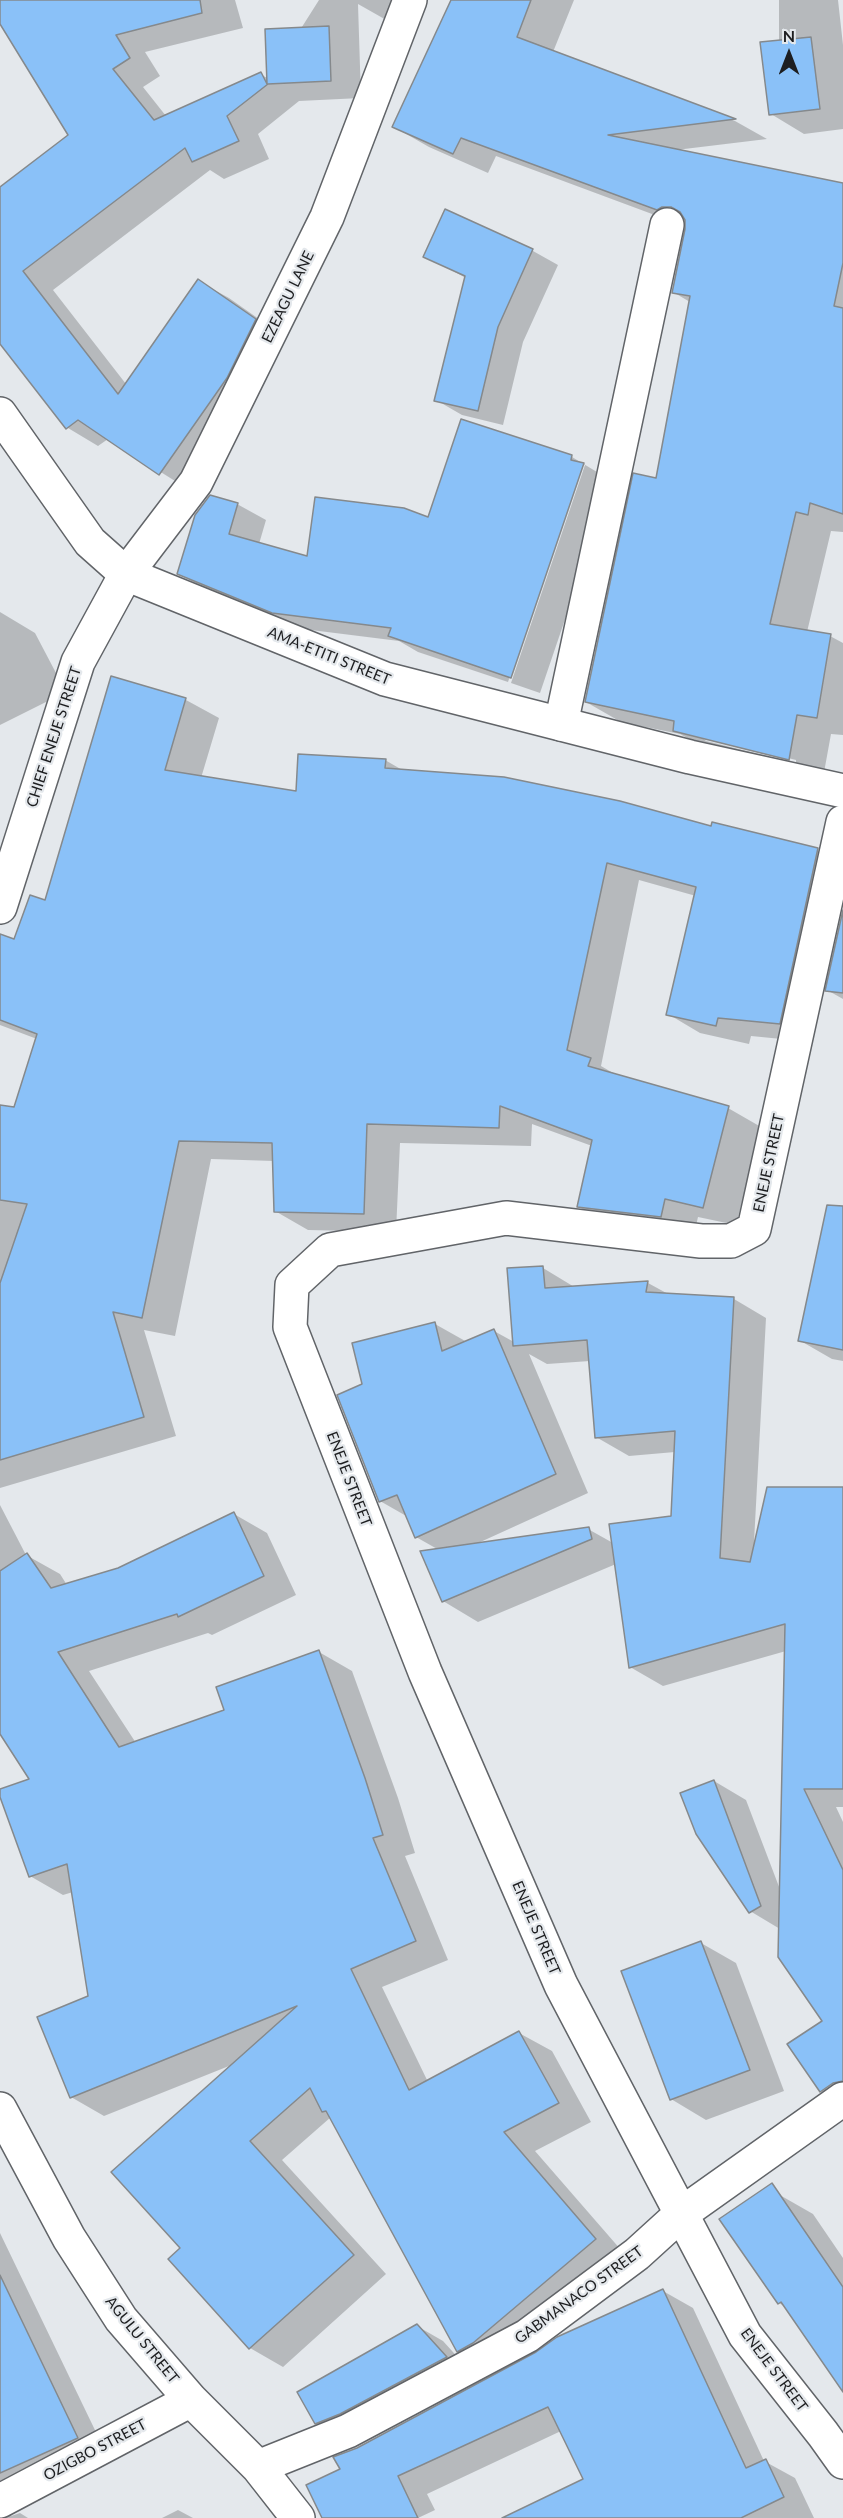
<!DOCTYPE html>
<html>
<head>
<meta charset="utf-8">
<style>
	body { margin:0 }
	#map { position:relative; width:843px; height:2518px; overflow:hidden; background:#e4e8ec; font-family:Lato,sans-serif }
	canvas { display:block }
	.north { position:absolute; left:759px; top:24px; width:60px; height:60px; -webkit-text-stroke:4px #e4e8ec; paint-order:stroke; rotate:0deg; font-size:16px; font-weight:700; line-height:24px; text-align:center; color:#1d1e20 }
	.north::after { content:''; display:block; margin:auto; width:21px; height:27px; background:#1d1e20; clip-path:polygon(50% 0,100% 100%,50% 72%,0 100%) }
</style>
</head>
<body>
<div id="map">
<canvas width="843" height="2518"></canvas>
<div class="north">N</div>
</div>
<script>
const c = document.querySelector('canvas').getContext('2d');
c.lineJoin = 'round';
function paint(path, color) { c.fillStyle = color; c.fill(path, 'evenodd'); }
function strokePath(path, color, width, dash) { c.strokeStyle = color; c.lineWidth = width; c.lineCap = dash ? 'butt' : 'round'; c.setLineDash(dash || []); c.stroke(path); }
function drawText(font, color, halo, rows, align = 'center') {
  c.font = font + ' Lato,sans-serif'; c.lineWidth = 4.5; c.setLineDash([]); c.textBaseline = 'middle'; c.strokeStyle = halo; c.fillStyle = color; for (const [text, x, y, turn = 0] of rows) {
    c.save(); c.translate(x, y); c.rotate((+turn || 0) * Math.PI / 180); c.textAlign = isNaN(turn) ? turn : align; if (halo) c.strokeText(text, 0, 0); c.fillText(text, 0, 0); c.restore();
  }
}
paint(new Path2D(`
	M0 0H235L243 28 145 52 160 76 143 87 166 116 260 74 269 79 319 0H399L388 21 358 4 361 98 299 101 258 134 269 159 224 179 210 170 53 290 126 384 198 281 229 298 286 338 257 395 191 491 108 439 98 446 68 428 0 342V189L70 136 0 21Z
	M453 0H574L553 52 735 121 767 139 676 150 843 185V532L831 531 807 632 830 636 843 643V735L831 734 823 778 709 750 680 734 621 722 586 702 657 480 690 302 673 292 687 227 496 156 488 173 429 147 394 127ZM702 737 796 760V763L706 741Z
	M779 0H838L843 45V129L804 134 771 114 779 42Z
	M446 211 533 251 558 265 523 342 503 425 462 415 436 400 466 278 425 256Z
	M572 457 612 481 540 693 511 683 585 465H581L508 682 418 652 399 641 303 629 207 590 179 574 237 504 266 520 259 544 308 558 429 519Z
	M0 612 35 633 66 692 0 725Z
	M112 678 186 700 219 718 201 778 297 793 385 760 404 771 809 847 842 866 843 902 812 1042 751 1036 749 1044 700 1033 668 1014 696 896 639 880 601 1066 620 1077 728 1108 761 1127 736 1225 698 1217 694 1235 611 1226 579 1207 592 1146 532 1124 531 1146 400 1143 396 1232 308 1230 275 1211 274 1161 211 1159 175 1336 144 1330 176 1436 0 1488V1107L15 1109 37 1039 0 1025V936L15 941 46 902Z
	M843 917V999L827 990Z
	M843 1224V1361L832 1359 799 1340Z
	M543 1268 576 1288 648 1283 670 1295 734 1299 766 1318 754 1542 843 1489V1807H836L843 1822V2103L821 2091 824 2021 780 1929 750 1911 714 1781 746 1800 781 1892 786 1651 663 1686 630 1667 616 1564 478 1622 443 1601 439 1550 416 1537 408 1517 380 1501 364 1385 435 1324 467 1342 494 1331 514 1342ZM529 1354 547 1364 590 1361 596 1437 629 1456 675 1452 672 1517 613 1543 588 1529 476 1544 588 1493Z
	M0 1505 26 1555 60 1574 67 1585 118 1569 234 1514 267 1533 296 1595 212 1635 208 1633 89 1671 136 1743 226 1711 319 1652 352 1671 398 1798 415 1853 405 1856 448 1960 382 1987 428 2082 519 2033 552 2051 591 2122 535 2151 628 2258 490 2370 458 2351 331 2117 282 2160 386 2274 283 2367 250 2348 170 2259 182 2249 234 2064 104 2116 71 2097 90 1997 73 1892 63 1895 30 1876 0 1793 31 1780 0 1732Z
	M701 1943 736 1963 784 2091 706 2120 671 2099Z
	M778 2194 813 2214 843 2258V2388L787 2308 779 2303Z
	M0 2233 107 2455 14 2509 11 2516 20 2513 28 2518H0Z
	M663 2291 693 2308 764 2461 795 2478 814 2518H506L585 2479 561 2431 427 2494 435 2510 418 2518H324L342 2470 357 2449Z
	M417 2326 443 2341 471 2372 341 2438 316 2423Z
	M178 2510 193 2518H162Z`), '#0003');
const building = new Path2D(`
	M0 0H200L202 13 116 35 130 58 113 69 154 120 261 72 267 84 265 29 329 26 331 81 268 84 227 116 239 141 192 162 185 148 23 271 118 394 198 279 256 319 227 378 159 475 78 420 66 429 0 344V187L68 135 0 24Z
	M451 0H531L517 37 736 119 608 135 843 183V263L834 306 843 308V514L810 503 808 515 796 512 770 624 831 634 817 718 797 715 789 760 673 731 674 721 585 702 633 473 656 478 690 296 672 293 685 229V220L680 212 671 207H662L657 210 461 138 453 154 392 127Z
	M811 37 820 109 769 115 760 42Z
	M445 209 533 249 498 327 478 411 434 401 465 276 423 257Z
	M461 419 572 455 571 460 584 463 511 678 388 636 391 628 272 613 177 574 195 515 210 495 238 503 229 534 307 556 315 497 404 508 428 517Z
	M111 676 186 698 165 770 296 791 298 754 386 759 385 768 504 777 620 801 711 826 712 822 818 848 780 1024 718 1018 716 1026 666 1015 696 887 607 863 567 1050 591 1058 588 1066 729 1106 703 1208 665 1199 661 1217 577 1207 592 1140 500 1106 499 1128 367 1124 364 1214 274 1212 272 1143 179 1141 142 1318 113 1312 144 1417 0 1460V1283L27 1204 0 1200V1105L14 1107 37 1034 0 1020V934L14 939 30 895 45 900Z
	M843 910V993L825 991Z
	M827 1205 843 1206V1350L798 1341Z
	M543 1266 545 1288 648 1281 646 1292 734 1297 720 1558 750 1562 767 1487H843V1789H804L843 1870V2081L833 2083 820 2092 787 2044 822 2021 778 1957 785 1624 629 1668 609 1524 671 1516 675 1431 595 1438 587 1340 513 1346 507 1268Z
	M435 1322 442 1351 494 1329 556 1474 415 1538 397 1495 379 1502 337 1395 362 1384 352 1343Z
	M234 1512 264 1576 178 1617 177 1614 58 1652 119 1747 224 1710 216 1687 319 1650 365 1778 383 1835 373 1838 416 1941 351 1969 409 2090 519 2031 559 2103 504 2132 596 2239 473 2343 457 2352 326 2111 322 2112 310 2088 250 2141 354 2255 249 2349 168 2259 180 2248 111 2172 297 2006 70 2098 37 2017 88 1996 67 1864 29 1877 0 1797V1789L29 1779 0 1734V1571L27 1553 51 1588 118 1568Z
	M589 1527 592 1539 442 1602 420 1551Z
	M714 1780 761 1906 749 1913 696 1834 680 1793Z
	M701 1941 750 2070 670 2100 621 1971Z
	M772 2183 843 2287V2392L781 2302 778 2304 719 2219Z
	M0 2275 78 2438 0 2473Z
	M663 2289 746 2468 766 2459 784 2497 741 2518H502L583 2479 548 2407 398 2476 418 2518H322L306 2485 340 2469 333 2457 357 2448 536 2352 557 2337Z
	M417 2324 447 2357 340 2414 315 2424 297 2392Z`);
paint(building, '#8ac1f8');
strokePath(building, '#85898c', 1.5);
const street = new Path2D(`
	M561 724 667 225
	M843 822 754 1229 731 1241H701L506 1218 330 1250 292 1285 290 1327 425 1672 561 1985 745 2335 823 2434 843 2462
	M0 907 78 662 126 574 196 482 327 217 410 0
	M0 2109 69 2238 121 2319 191 2400 258 2467 298 2518
	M258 2467 348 2431 527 2336 637 2254 681 2214 843 2099
	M0 2501 191 2400`);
const secondary = new Path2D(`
	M0 414 90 542 126 574 385 679 690 757 843 791`);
strokePath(street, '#616468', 36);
strokePath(secondary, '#616468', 36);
strokePath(street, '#fff', 33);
strokePath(secondary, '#fff', 33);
drawText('15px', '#1d1e20', '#e4e8ec', [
	["EZEAGU LANE",288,297,-64],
	["AMA-ETITI STREET",329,656,22],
	["CHIEF ENEJE STREET",54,737,-72],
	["ENEJE STREET",769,1163,-78],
	["ENEJE STREET",349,1479,69],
	["ENEJE STREET",536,1928,67],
	["GABMANACO STREET",579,2295,-36],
	["AGULU STREET",142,2340,51],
	["ENEJE STREET",774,2370,53],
	["OZIGBO STREET",95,2450,-28]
]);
</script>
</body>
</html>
